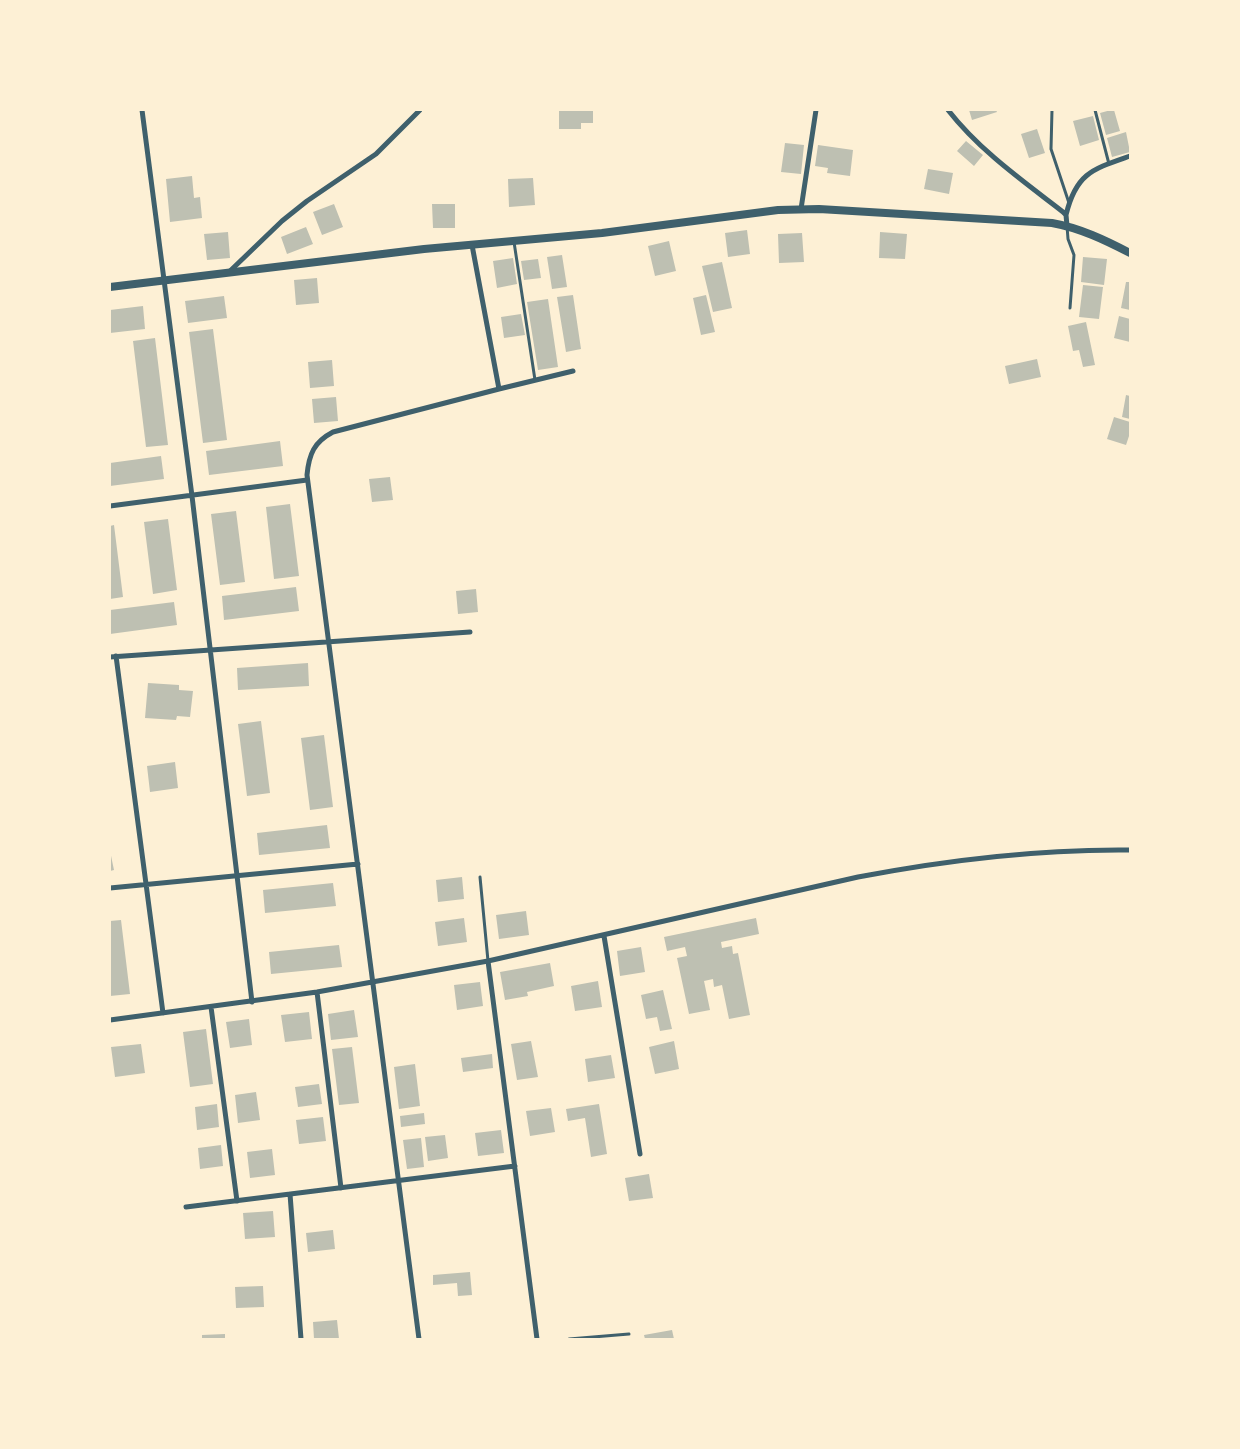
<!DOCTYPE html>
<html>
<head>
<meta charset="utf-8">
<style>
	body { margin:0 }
	#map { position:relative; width:1240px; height:1449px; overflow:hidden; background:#fdf0d5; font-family:"Fira Sans",sans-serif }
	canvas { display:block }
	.frame { position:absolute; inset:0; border:111px solid #fdf0d5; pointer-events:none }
</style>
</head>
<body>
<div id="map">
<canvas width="1240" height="1449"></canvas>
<div class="frame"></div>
</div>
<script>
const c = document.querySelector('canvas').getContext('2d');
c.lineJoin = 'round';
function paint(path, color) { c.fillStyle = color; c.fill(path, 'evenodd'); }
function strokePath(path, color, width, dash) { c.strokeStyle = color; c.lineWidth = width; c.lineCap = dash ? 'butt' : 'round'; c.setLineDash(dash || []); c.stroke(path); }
paint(new Path2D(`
	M559 110H593V123H581V129H559Z
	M969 110H996L997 112 972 120Z
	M1111 110H1114L1120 131 1106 135 1100 113Z
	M1093 116 1099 140 1080 146 1073 121Z
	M1037 129 1045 153 1029 158 1021 134Z
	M1126 132 1130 152 1112 157 1107 138Z
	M966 141 983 155 974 166 957 151Z
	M785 143 804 145 801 174 781 172Z
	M818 145 853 150 850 176 827 173 828 168 815 166Z
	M928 169 953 173 949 194 924 189Z
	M192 176 194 198 200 197 202 218 170 222 166 179Z
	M533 178 535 205 509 207 508 179Z
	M334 204 343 227 322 235 313 212Z
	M432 204H455V228H433Z
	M306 227 313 244 287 254 281 237Z
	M747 230 750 254 728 257 725 233Z
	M228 232 230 258 207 260 204 234Z
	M880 232 907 234 905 259 879 258Z
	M802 233 804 262 779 263 778 234Z
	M669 241 676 271 655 276 648 246Z
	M562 255 567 287 552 289 547 257Z
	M1083 257 1107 259 1104 285 1081 282Z
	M513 258 517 284 497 288 493 261Z
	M538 259 541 278 524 280 521 261Z
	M722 262 732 308 713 312 702 266Z
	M317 278 319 303 296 305 294 280Z
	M1126 282H1130V310L1121 308Z
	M1083 285 1103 287 1099 319 1079 317Z
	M573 295 581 349 566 352 557 297Z
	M706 295 715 332 701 335 693 298Z
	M224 296 227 318 188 323 185 301Z
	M548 299 558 367 538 370 527 302Z
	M143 306 145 329 110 333V310Z
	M521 314 525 335 504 338 501 317Z
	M1119 316 1130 319V342L1114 338Z
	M1086 322 1095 365 1083 367 1079 350 1073 351 1068 326Z
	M213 329 227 440 203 443 189 332Z
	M155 338 168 445 146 447 133 341Z
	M1037 359 1041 377 1009 384 1005 366Z
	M332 360 334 386 310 388 308 362Z
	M1126 395 1130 396V419L1122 417Z
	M336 397 338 421 314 423 312 399Z
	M1114 417 1130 422V433L1126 445 1107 439Z
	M280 441 283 466 209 475 206 451Z
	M161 456 164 479 110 486V463Z
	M390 477 393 500 372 502 369 479Z
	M290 504 299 576 274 579 266 507Z
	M236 511 245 582 220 585 211 514Z
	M168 519 177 590 153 594 144 522Z
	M114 525 123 597 110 599V526Z
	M296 587 299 611 224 620 222 596Z
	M476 589 478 612 458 614 456 591Z
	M174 602 177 625 110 634V610Z
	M308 663 309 686 238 690 237 668Z
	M148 683 179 685V690L193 691 190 717 177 716 176 720 145 718Z
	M261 721 270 793 247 796 238 724Z
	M324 735 333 807 310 810 301 738Z
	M175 762 178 788 150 792 147 766Z
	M327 825 330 848 259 855 257 833Z
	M110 851 114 870 110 871Z
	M462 877 464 899 438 902 436 880Z
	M333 883 336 906 265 913 263 890Z
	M526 911 529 935 499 939 496 915Z
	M464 918 467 942 438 946 435 922Z
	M756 918 759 934 721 942 722 948 732 946 733 954 738 953 750 1015 729 1019 722 985 714 987 713 979 704 981 710 1010 689 1014 677 958 687 956 685 947 667 951 664 937Z
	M121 920 130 994 110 996V921Z
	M339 945 342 967 271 974 269 952Z
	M641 947 645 972 620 976 617 951Z
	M550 963 554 986 527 992 528 996 505 1000 500 972Z
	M598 981 602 1007 575 1011 571 986Z
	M480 982 483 1006 457 1010 454 985Z
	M663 990 672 1029 660 1031 657 1017 646 1019 641 995Z
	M354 1010 358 1037 331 1040 328 1014Z
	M309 1012 312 1039 285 1042 281 1015Z
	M249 1019 252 1045 230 1048 226 1022Z
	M206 1029 213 1084 190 1087 183 1032Z
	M531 1041 538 1077 517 1080 511 1044Z
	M674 1041 679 1069 655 1074 649 1047Z
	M141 1044 145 1073 115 1077 111 1047Z
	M352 1047 359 1103 339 1105 332 1049Z
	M492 1054 493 1068 463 1072 461 1058Z
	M611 1055 615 1078 588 1082 585 1059Z
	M415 1064 420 1106 399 1109 394 1067Z
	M319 1084 322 1104 298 1107 295 1087Z
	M256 1092 260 1120 238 1123 235 1095Z
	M217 1104 219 1127 197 1130 195 1107Z
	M599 1104 607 1154 591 1157 585 1118 568 1121 566 1109Z
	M551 1108 555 1132 530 1136 526 1111Z
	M424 1113 425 1124 401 1127 400 1116Z
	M323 1117 326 1141 299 1144 296 1120Z
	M501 1130 504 1153 478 1156 475 1133Z
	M445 1135 448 1158 428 1161 425 1137Z
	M421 1138 424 1167 407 1169 403 1140Z
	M221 1145 223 1166 200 1169 198 1148Z
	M272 1149 275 1175 250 1178 247 1152Z
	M649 1174 653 1198 629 1201 625 1178Z
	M273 1211 275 1237 245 1239 243 1213Z
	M333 1230 335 1249 308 1252 306 1233Z
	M470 1272 472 1295 458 1296 457 1283 433 1285V1275Z
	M263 1286 264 1307 236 1308 235 1287Z
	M337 1320 339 1339H314L313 1322Z
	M672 1330 674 1339H645L644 1335Z
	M225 1334V1339H202V1335Z`), '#bec0b2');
strokePath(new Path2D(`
	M1052 110 1051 149 1069 203
	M1095 110 1109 164
	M1067 226 1068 239 1074 255 1070 308
	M514 242 535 380
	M480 877 488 961
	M569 1339 629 1334`), '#3f606c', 3);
strokePath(new Path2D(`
	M142 110 192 496 252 1002
	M948 110C980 151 1023 181 1063 212L1066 215 1067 226
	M801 209 816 110
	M1066 215C1076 173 1093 169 1130 156
	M229 272 282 221 307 201 376 154 420 110
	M499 389 573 371
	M110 506 307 480
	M116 656 163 1013
	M110 657 470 632
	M110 888 358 864
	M604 936 640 1154
	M488 961 537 1339
	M317 992 341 1188
	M211 1007 237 1201
	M110 1020 317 992 488 961 858 877C947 860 1039 849 1130 850
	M290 1194 301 1339
	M186 1207 515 1166
	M419 1339 307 475C309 454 314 442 333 432L499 389 472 245`), '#3f606c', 5);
strokePath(new Path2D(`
	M110 287 424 249 602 233 778 210 819 209 1052 223C1080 228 1105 240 1130 253`), '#3f606c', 8);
</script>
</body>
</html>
